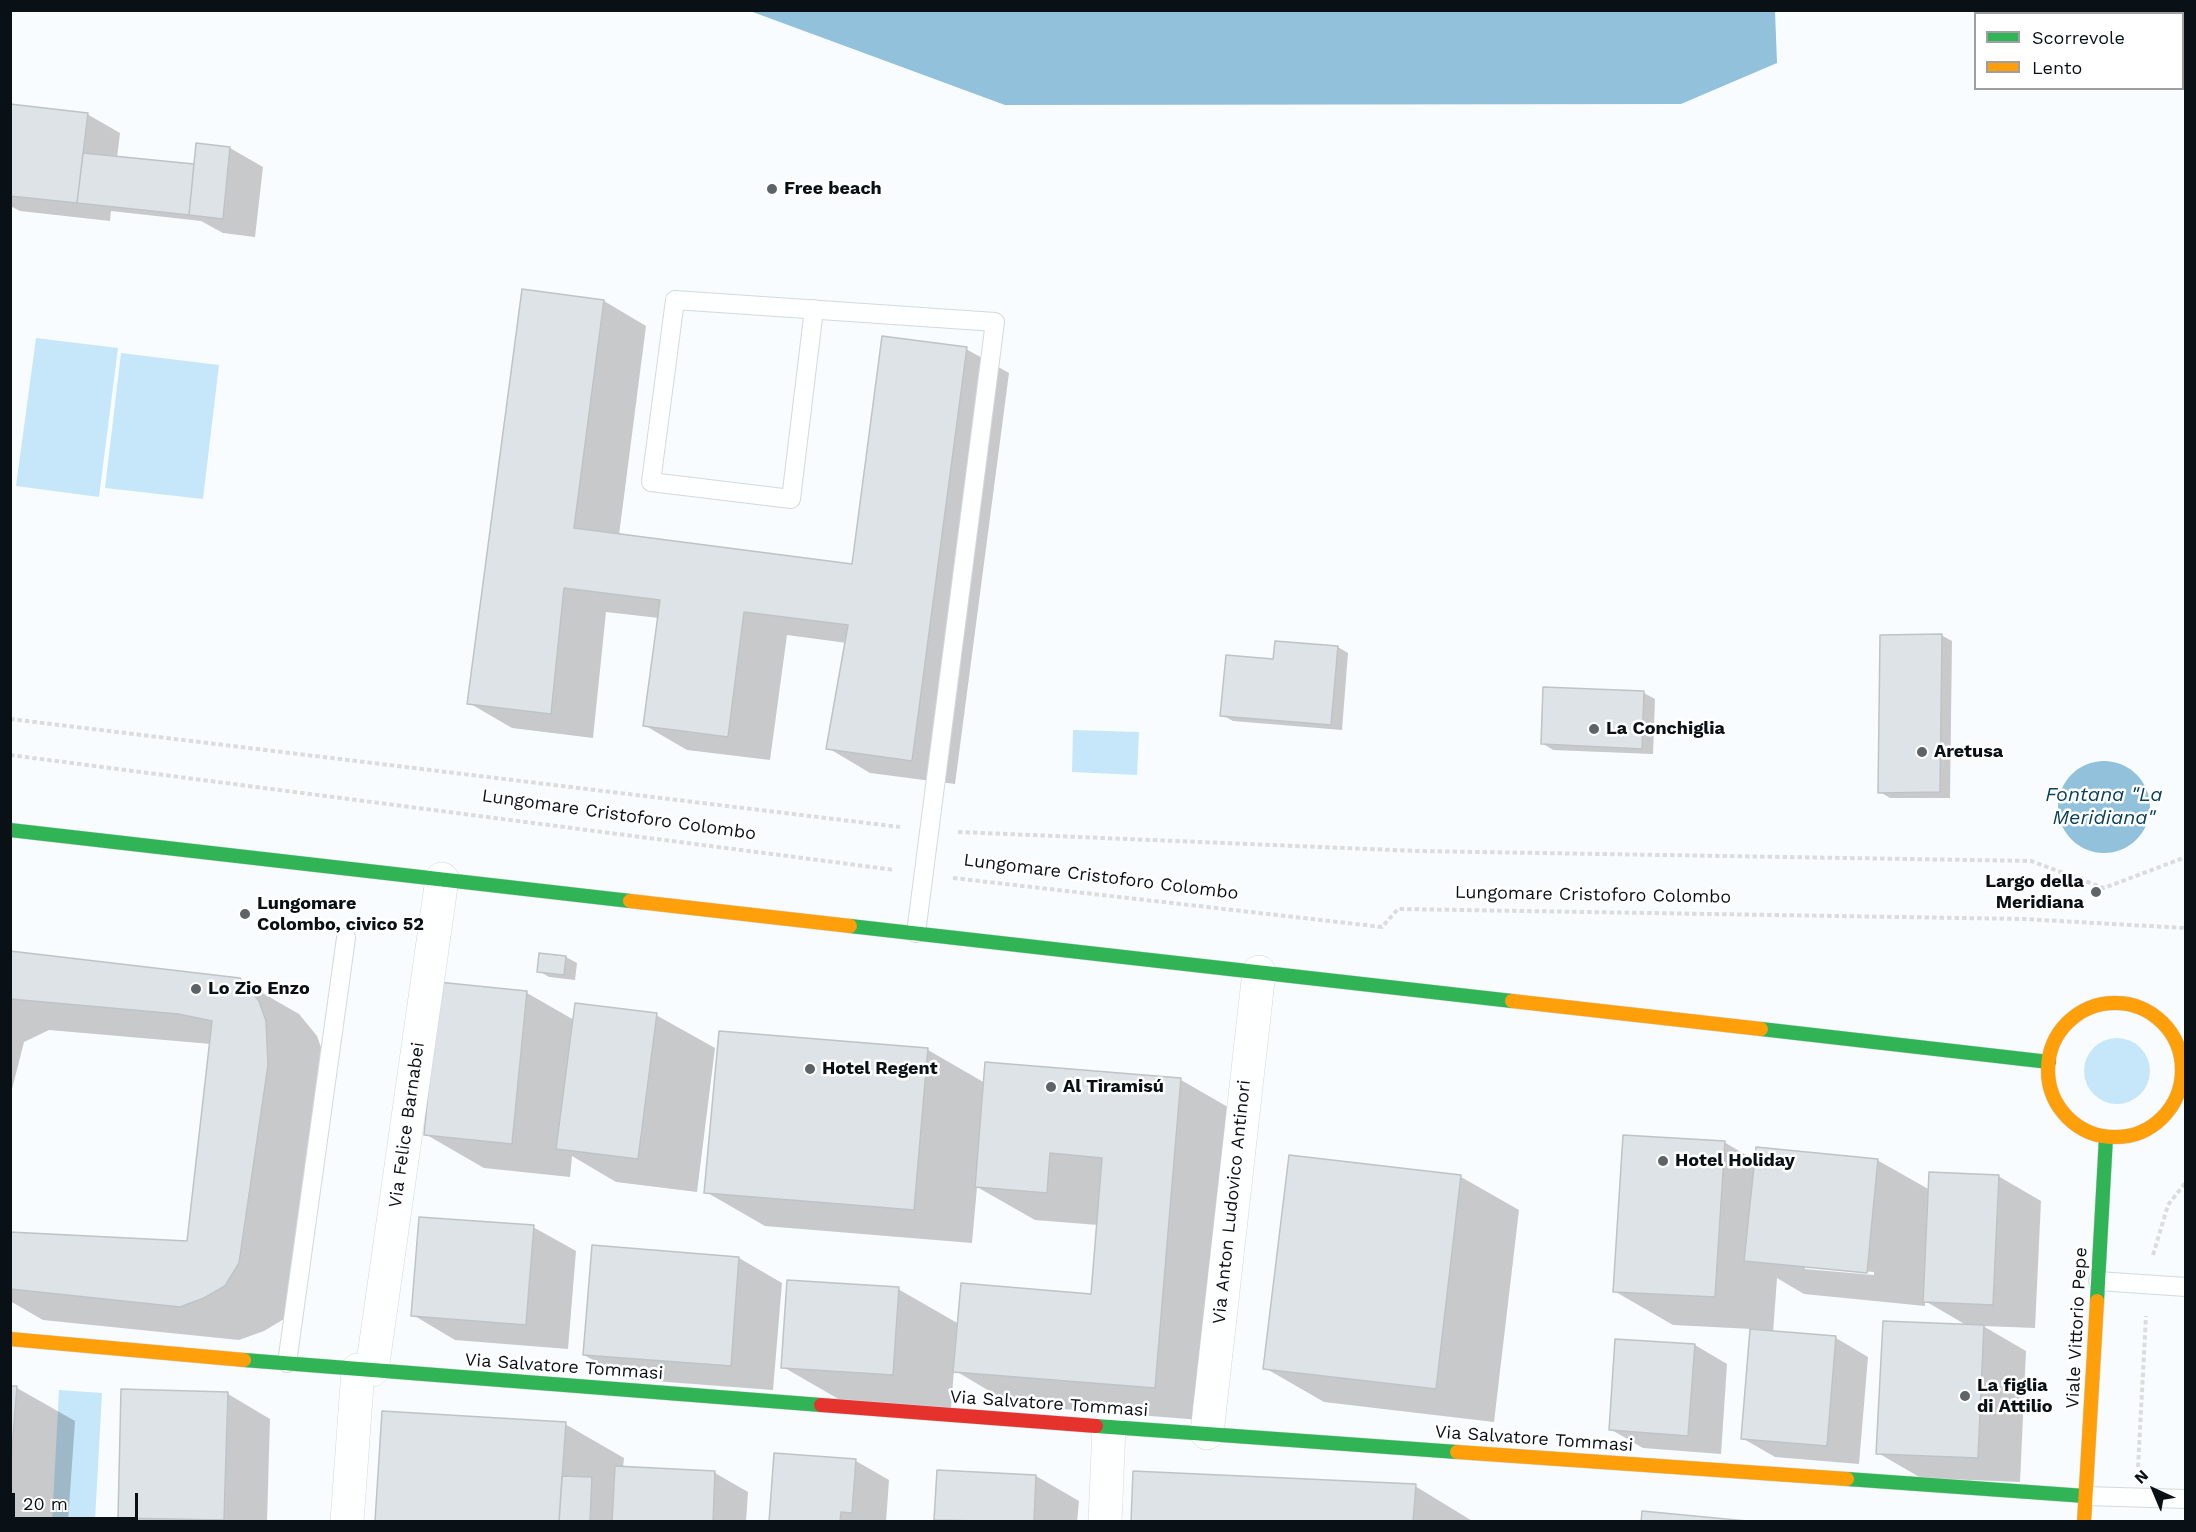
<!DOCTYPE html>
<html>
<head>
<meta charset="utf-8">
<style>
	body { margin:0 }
	#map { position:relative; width:2196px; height:1532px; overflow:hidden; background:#f9fcfe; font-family:"Work Sans",sans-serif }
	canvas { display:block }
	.frame { position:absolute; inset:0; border:12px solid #091116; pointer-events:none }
	.legend { position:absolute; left:1974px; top:12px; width:210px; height:78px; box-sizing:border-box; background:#fff; border:2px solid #9da0a2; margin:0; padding:8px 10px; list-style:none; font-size:18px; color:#091116 }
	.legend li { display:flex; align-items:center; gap:12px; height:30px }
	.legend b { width:30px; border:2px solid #9da0a2 }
	.north { position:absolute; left:2124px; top:1460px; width:60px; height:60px; -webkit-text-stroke:4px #fff; paint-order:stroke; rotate:316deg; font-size:16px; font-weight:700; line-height:24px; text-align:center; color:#091116 }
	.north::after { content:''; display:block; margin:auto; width:21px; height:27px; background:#091116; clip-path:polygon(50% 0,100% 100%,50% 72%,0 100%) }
	.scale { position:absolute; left:12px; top:1493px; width:126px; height:27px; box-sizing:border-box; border:3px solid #091116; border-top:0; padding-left:8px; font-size:18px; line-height:21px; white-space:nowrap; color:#091116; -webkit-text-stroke:4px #fff; paint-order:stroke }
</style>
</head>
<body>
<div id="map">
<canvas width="2196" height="1532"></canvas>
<div class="frame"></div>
<ul class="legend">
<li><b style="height:8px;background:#30b455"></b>Scorrevole</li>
<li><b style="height:8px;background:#ff9f0a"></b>Lento</li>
</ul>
<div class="north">N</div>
<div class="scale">20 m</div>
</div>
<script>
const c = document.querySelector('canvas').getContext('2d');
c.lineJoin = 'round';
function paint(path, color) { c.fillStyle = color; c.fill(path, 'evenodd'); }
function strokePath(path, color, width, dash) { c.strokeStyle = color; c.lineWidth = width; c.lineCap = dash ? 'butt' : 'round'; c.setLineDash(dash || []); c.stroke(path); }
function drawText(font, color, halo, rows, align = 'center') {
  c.font = font + ' "Work Sans",sans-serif'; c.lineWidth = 5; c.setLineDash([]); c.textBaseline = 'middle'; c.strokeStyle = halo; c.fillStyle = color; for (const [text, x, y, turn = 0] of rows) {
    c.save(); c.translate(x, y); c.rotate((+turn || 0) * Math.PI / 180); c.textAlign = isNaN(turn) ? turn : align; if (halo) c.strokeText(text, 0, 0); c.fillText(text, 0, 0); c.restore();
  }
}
paint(new Path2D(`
	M36 338 118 348 99 497 16 486Z
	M121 353 219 365 203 499 105 488Z
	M1073 730 1139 732 1137 775 1072 772Z
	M2084 1071a33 33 0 1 1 66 0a33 33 0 1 1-66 0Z
	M59 1390 102 1393 95 1521H52Z`), '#c6e7fa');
paint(new Path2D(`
	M750 11H1775L1777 63 1681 104 1005 105Z
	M2058 807a46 46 0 1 1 92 0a46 46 0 1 1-92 0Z`), '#92c1dc');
paint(new Path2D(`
	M10 106 87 114 120 133 117 158 195 166 198 145 230 148 263 167 255 237 223 233 201 221 111 211 110 221 20 211 10 206Z
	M604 301 646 326 619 535 853 565 966 349 1009 373 955 784 870 773 828 748 847 643 787 635 770 760 687 750 644 725 659 618 606 612 593 738 512 728 469 703Z
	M1941 635 1952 641 1950 798H1890L1880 792Z
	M1338 647 1348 653 1342 730 1233 721 1222 715 1275 660Z
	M1644 693 1655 699 1653 754 1553 750 1542 743Z
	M10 953 240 980 299 1014 317 1036 324 1056 284 1319 264 1331 239 1340 43 1320 10 1301V1233L189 1243 211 1044 49 1030 24 1042 10 1097Z
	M566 957 577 963 575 980 549 977 539 971Z
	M527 993 574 1020 656 1015 715 1048 697 1192 616 1182 572 1156 570 1177 484 1168 425 1134Z
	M928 1050 985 1083 986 1064 1181 1080 1240 1114 1213 1421 1013 1405 954 1370 951 1408 842 1401 783 1367 898 1289 959 1324 1092 1295 1098 1225 1035 1220 977 1187 972 1243 765 1226 706 1192Z
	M1724 1142 1756 1161 1877 1160 1930 1190 1998 1176 2041 1201 2035 1328 1983 1326 2026 1351 2020 1482 1921 1478 1878 1453 1968 1326 1925 1301V1306L1804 1294 1777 1278 1773 1333 1836 1338 1868 1357 1859 1464 1775 1457 1742 1438 1752 1329 1673 1325 1614 1291ZM1805 1266 1874 1272V1275L1805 1269Z
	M1461 1177 1519 1210 1494 1422 1324 1402 1265 1368Z
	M533 1227 576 1251 568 1349 455 1340 413 1315Z
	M593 1247 739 1258 782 1283 773 1390 627 1379 584 1355Z
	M1695 1345 1727 1364 1721 1454 1643 1448 1610 1429Z
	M10 1387 17 1388 75 1421 68 1522H10Z
	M228 1394 270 1419 267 1522H127L119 1517Z
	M565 1424 624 1458 623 1468 715 1473 748 1492 746 1522 376 1520Z
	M856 1461 889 1480 886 1522H771Z
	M1036 1476 1079 1501 1077 1522 936 1520Z
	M1415 1486 1474 1522H1132Z`), '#0003');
const building = new Path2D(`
	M10 104 88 113 77 203 10 196Z
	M196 143 230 147 223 219 189 215Z
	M83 153 194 164 189 215 77 203Z
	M522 289 604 300 574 528 852 564 882 336 967 347 912 761 826 749 848 625 744 612 728 737 643 726 660 600 564 588 551 714 467 704Z
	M1942 634 1940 792 1878 793 1880 635Z
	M1275 641 1338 646 1331 725 1220 716 1226 655 1273 659Z
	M1543 687 1644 691 1642 749 1541 744Z
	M10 951 240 978 259 1001 266 1021 268 1065 239 1263 225 1286 204 1298 180 1307 10 1289V1232L187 1241 212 1021 178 1014 10 999Z
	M539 953 566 956 564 975 537 972Z
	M438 982 527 991 512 1144 424 1135Z
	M575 1003 657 1013 638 1159 556 1149Z
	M719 1031 928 1048 914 1210 704 1193Z
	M985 1062 1181 1078 1155 1388 953 1372 961 1283 1091 1294 1102 1158 1050 1153 1047 1193 975 1187Z
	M1623 1135 1725 1141 1715 1297 1613 1292Z
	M1756 1147 1878 1159 1867 1273 1744 1261Z
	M1289 1155 1461 1175 1436 1389 1263 1369Z
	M1929 1172 1999 1175 1993 1305 1923 1302Z
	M419 1217 534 1225 526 1325 411 1316Z
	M592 1245 739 1257 731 1366 583 1355Z
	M787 1280 899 1287 893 1375 781 1368Z
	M1883 1321 1984 1325 1978 1458 1876 1454Z
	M1750 1329 1836 1336 1827 1446 1741 1439Z
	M1615 1339 1695 1344 1688 1436 1609 1430Z
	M10 1386H17L10 1475Z
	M121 1389 228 1392 224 1520 118 1518Z
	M382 1411 566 1422 559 1522 375 1521Z
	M774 1453 856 1459 852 1513 841 1512 840 1522H769Z
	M615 1466 715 1471 713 1522H612Z
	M937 1470 1036 1475 1034 1522 934 1520Z
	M1133 1471 1416 1484 1413 1522H1131Z
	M562 1476 592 1477 590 1522H559Z
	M1642 1511 1758 1522H1641Z`);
paint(building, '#dde3e6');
strokePath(building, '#bec3c6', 1.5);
const lane = new Path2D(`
	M814 309 791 499 651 482 675 300 995 322 916 933
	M2098 1281 2186 1287
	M287 1363 346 938
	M2085 1496 2186 1499`);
const street = new Path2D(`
	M372 1370 442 879
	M1207 1433 1259 972
	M347 1522 358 1370
	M1105 1522 1109 1427`);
const fast = new Path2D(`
	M10 830 630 901
	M850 926 1512 1001
	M1761 1029 2049 1062
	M2097 1301 2106 1137
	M244 1360 821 1405
	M1096 1426 1457 1452
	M1847 1479 2085 1496`);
const slow = new Path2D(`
	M630 901 850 926
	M1512 1001 1761 1029
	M2048 1070a67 67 0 1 1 134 0a67 67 0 1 1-134 0Z
	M10 1339 244 1360
	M1457 1452 1847 1479
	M2084 1522 2097 1301`);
const jam = new Path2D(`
	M821 1405 1096 1426`);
strokePath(lane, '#d3d9dd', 20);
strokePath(street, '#d3d9dd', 34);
strokePath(fast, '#d3d9dd', 15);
strokePath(slow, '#d3d9dd', 15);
strokePath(jam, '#d3d9dd', 15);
strokePath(new Path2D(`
	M10 719 900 827
	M10 755 895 870
	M958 832 1417 851 2031 861 2104 888 2186 857
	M953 878 1382 927 1398 909 2024 919 2186 928
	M2153 1255 2168 1205 2186 1182
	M2138 1467 2146 1316`), '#dbdddd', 4, [4.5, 3]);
strokePath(lane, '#feffff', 18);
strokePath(street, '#feffff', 33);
strokePath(fast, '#30b455', 14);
strokePath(slow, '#ff9f0a', 14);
strokePath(jam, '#e5322d', 14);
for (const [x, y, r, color] of [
	[772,189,6,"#5d6367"],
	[1594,729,6,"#5d6367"],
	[1922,752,6,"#5d6367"],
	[2096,892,6,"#5d6367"],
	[245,914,6,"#5d6367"],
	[196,989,6,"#5d6367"],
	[810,1069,6,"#5d6367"],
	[1051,1087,6,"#5d6367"],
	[1663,1161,6,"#5d6367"],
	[1965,1396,6,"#5d6367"]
]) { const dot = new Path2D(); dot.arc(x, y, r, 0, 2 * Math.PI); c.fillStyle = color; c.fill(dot); strokePath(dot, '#fff', 2); }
drawText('bold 18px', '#091116', '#fff', [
	["Free beach",784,189],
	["La Conchiglia",1606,729],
	["Aretusa",1934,752],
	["Largo della",2084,882,"right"],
	["Meridiana",2084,903,"right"],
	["Lungomare",257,904],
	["Colombo, civico 52",257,925],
	["Lo Zio Enzo",208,989],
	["Hotel Regent",822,1069],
	["Al Tiramisú",1063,1087],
	["Hotel Holiday",1675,1161],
	["La figlia",1977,1386],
	["di Attilio",1977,1407]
], 'left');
drawText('18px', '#091116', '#fff', [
	["Lungomare Cristoforo Colombo",619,815,8],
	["Lungomare Cristoforo Colombo",1101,877,7],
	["Lungomare Cristoforo Colombo",1593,895,1],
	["Via Felice Barnabei",407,1125,-82],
	["Via Anton Ludovico Antinori",1232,1202,-84],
	["Viale Vittorio Pepe",2077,1328,-87],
	["Via Salvatore Tommasi",564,1367,4],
	["Via Salvatore Tommasi",1049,1404,4],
	["Via Salvatore Tommasi",1534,1439,4]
]);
drawText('italic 20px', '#09415c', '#fff', [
	["Fontana \"La",2104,795],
	["Meridiana\"",2104,818]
]);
</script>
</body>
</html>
